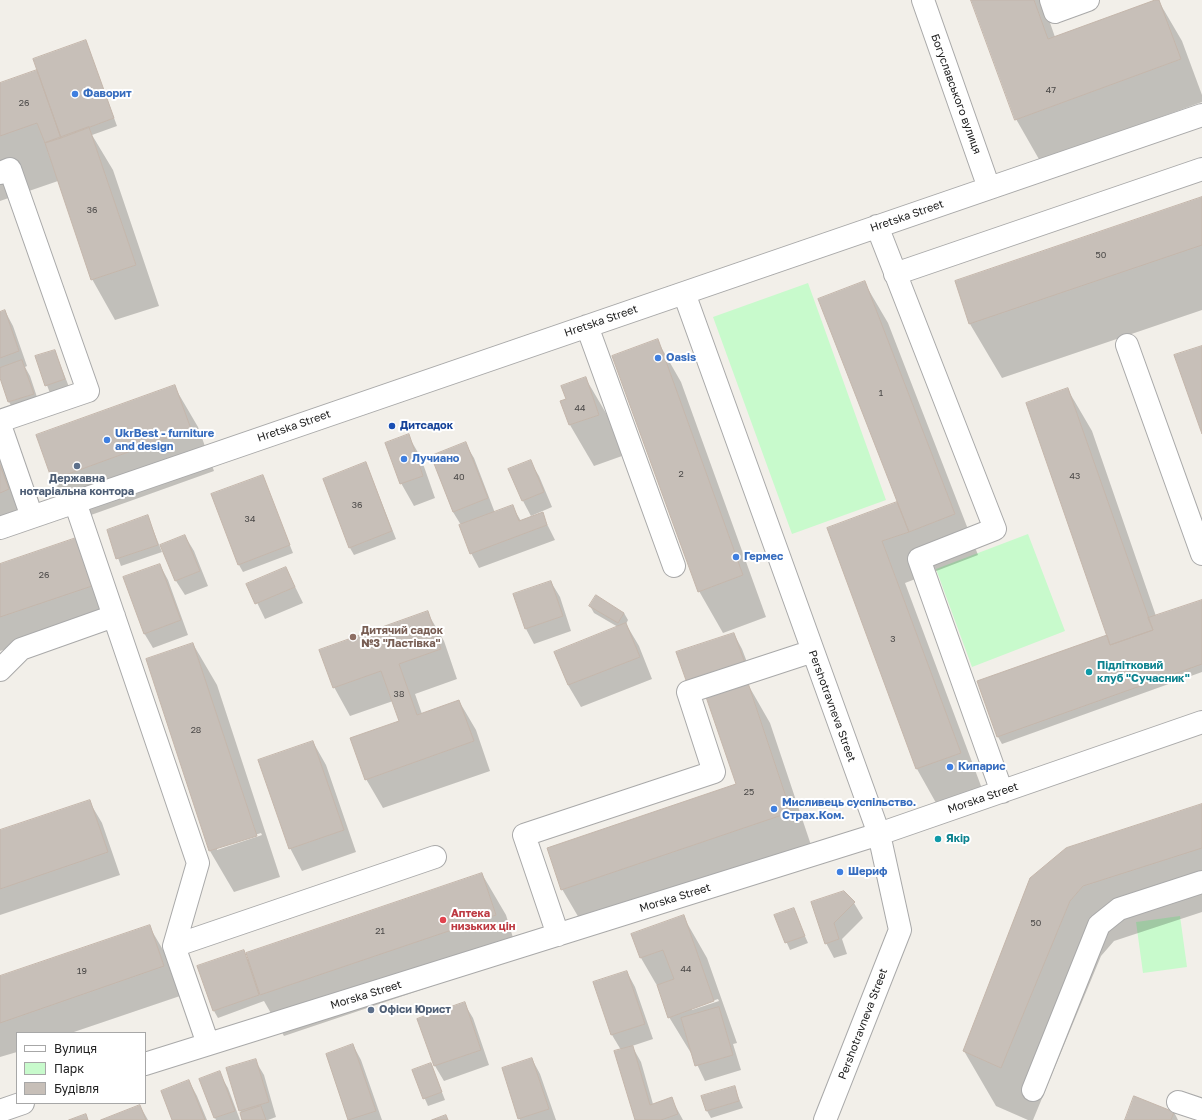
<!DOCTYPE html>
<html>
<head>
<meta charset="utf-8">
<style>
	body { margin:0 }
	#map { position:relative; width:1202px; height:1120px; overflow:hidden; background:#f2efe9; font-family:"Golos Text",sans-serif }
	canvas { display:block }
	.legend { position:absolute; left:16px; top:1032px; width:130px; height:72px; box-sizing:border-box; background:#fff; border:1px solid #a7a7a7; margin:0; padding:5px 7px; list-style:none; font-size:12px; color:#222 }
	.legend li { display:flex; align-items:center; gap:8px; height:20px }
	.legend b { width:20px; border:1px solid #a7a7a7 }
</style>
</head>
<body>
<div id="map">
<canvas width="1202" height="1120"></canvas>
<ul class="legend">
<li><b style="height:5px;background:#fff"></b>Вулиця</li>
<li><b style="height:11px;background:#c8facc"></b>Парк</li>
<li><b style="height:11px;background:#c7bfb8"></b>Будівля</li>
</ul>
</div>
<script>
const c = document.querySelector('canvas').getContext('2d');
c.lineJoin = 'round';
function paint(path, color) { c.fillStyle = color; c.fill(path, 'evenodd'); }
function strokePath(path, color, width, dash) { c.strokeStyle = color; c.lineWidth = width; c.lineCap = dash ? 'butt' : 'round'; c.setLineDash(dash || []); c.stroke(path); }
function drawText(font, color, halo, rows, align = 'center') {
  c.font = font + ' "Golos Text",sans-serif'; c.lineWidth = 4; c.setLineDash([]); c.textBaseline = 'middle'; c.strokeStyle = halo; c.fillStyle = color; for (const [text, x, y, turn = 0] of rows) {
    c.save(); c.translate(x, y); c.rotate((+turn || 0) * Math.PI / 180); c.textAlign = isNaN(turn) ? turn : align; if (halo) c.strokeText(text, 0, 0); c.fillText(text, 0, 0); c.restore();
  }
}
paint(new Path2D(`
	M808 283 886 500 792 534 713 317Z
	M1028 534 1065 631 972 667 936 569Z
	M1180 916 1187 967 1143 973 1136 922Z`), '#c8facc');
paint(new Path2D(`
	M972 0H1042L1055 37 1158 0 1182 41 1202 95V102L1040 161 1016 119Z
	M86 41 117 126 92 135 113 170 159 306 115 320 92 279 58 181 0 201V84L38 71Z
	M1202 198V310L1002 378 970 324 956 282Z
	M864 282 888 323 978 555 905 583 984 794 940 810 917 769 828 529 898 503Z
	M5 311 13 326 27 366 25 367 30 376 41 409 18 417 9 402 0 375V313Z
	M657 340 681 382 766 617 723 633 699 591Z
	M55 351 69 387 50 393 36 357Z
	M586 379 610 420 622 456 594 466 570 425 562 402 567 400Z
	M174 386 198 427 214 471 77 520 53 479Z
	M1068 390 1092 431 1156 616 1202 601V672L1002 744 998 737 1108 640Z
	M408 435 421 458 435 498 414 506 401 483Z
	M465 443 474 458 495 513 512 506 521 521 542 514 555 540 479 568 471 553 461 525 453 512 432 457Z
	M0 460 10 477 25 519 0 528Z
	M530 461 539 476 552 507 531 516 523 501Z
	M366 463 396 539 354 555 350 548Z
	M262 476 293 553 243 572 239 565Z
	M148 517 162 552 121 566 108 531Z
	M185 536 194 551 208 586 185 595 176 581 162 545Z
	M75 539 108 615 0 651V565Z
	M160 565 168 580 188 635 153 648 144 633Z
	M286 568 303 603 265 619 248 584Z
	M551 582 560 597 571 631 534 644 526 629Z
	M590 606 624 613 628 620 626 624 639 646 652 679 581 707 568 685 555 652 618 627 594 613Z
	M427 612 444 641 457 679 415 694 422 714 459 701 476 730 490 771 383 808 366 779 400 722 393 701 350 716 334 687Z
	M734 634 742 649 753 678 746 681 770 723 814 854 586 930 562 889 737 785Z
	M193 644 217 685 280 877 234 892 210 851 147 659ZM261 833 262 835 217 850V847Z
	M313 742 326 765 356 852 302 871 290 848Z
	M89 801 102 823 120 875 0 915V831Z
	M1202 805V912L1114 941 1101 956 1033 1120H1028L996 1106 964 1051 1030 878Z
	M482 874 506 915 519 957 284 1036 264 1001 218 1018 214 1011 243 951 247 959Z
	M844 892 854 903 863 918 842 939 847 954 834 958 826 943Z
	M793 909 808 943 790 950 775 916Z
	M683 916 707 958 737 1043 733 1044 741 1070 705 1081 694 1058 669 1017 659 989 641 958ZM718 999 719 1001 692 1010V1008Z
	M149 926 166 955 180 996 71 1033H17V1052L0 1057V977Z
	M627 972 635 987 653 1039 632 1046 641 1062 653 1104 671 1098 683 1120H636L621 1050 612 1035 594 983Z
	M464 1003 473 1018 489 1065 444 1081 435 1066 418 1020Z
	M353 1045 361 1060 382 1120H349L327 1054Z
	M532 1059 540 1074 556 1120H520L519 1118Z
	M255 1060 264 1075 276 1117 268 1120H243L240 1110Z
	M431 1064 445 1100 428 1106 413 1071Z
	M219 1073 228 1088 240 1120H216L215 1118 201 1080Z
	M189 1081 197 1096 207 1120H173Z
	M734 1087 743 1108 711 1118 707 1111Z
	M140 1106 148 1120H104Z
	M1174 1112 1178 1120H1126Z`), '#0003');
const building = new Path2D(`
	M971 0H1034L1048 39 1155 0H1159L1181 59 1015 120Z
	M86 40 114 118 61 138 33 59Z
	M37 70 61 138 45 143 37 123 0 136V83Z
	M89 127 136 265 91 280 45 143Z
	M1202 197V245L969 324 955 281Z
	M865 281 955 514 909 532 818 299Z
	M5 310 19 351 0 358V312Z
	M658 339 743 575 698 592 612 356Z
	M1202 346V434L1174 355Z
	M55 350 65 379 45 386 35 356Z
	M22 360 34 394 8 402 0 378V368Z
	M586 377 599 415 569 425 560 401 566 399 561 386Z
	M175 385 191 429 52 480 36 435Z
	M1068 388 1153 630 1110 645 1026 403Z
	M409 434 423 476 400 484 385 443Z
	M466 442 488 498 453 512 431 456Z
	M531 460 544 492 522 501 508 469Z
	M366 462 392 531 349 548 323 479Z
	M0 465 9 489 0 493Z
	M263 475 290 545 238 565 211 494Z
	M897 502 909 532 882 541 961 753 916 769 827 528Z
	M513 505 519 521 543 512 547 525 470 554 459 525Z
	M148 515 158 545 116 559 107 530Z
	M185 535 200 571 175 581 160 545Z
	M76 538 92 586 0 617V564Z
	M160 564 181 620 144 634 123 577Z
	M286 567 295 587 255 604 246 584Z
	M551 581 563 616 525 629 513 594Z
	M596 595 624 613 618 623 589 606Z
	M1202 600V664L997 737 977 681 1107 635 1110 645 1153 630 1148 618Z
	M428 611 441 649 399 664 417 715 459 700 474 741 365 780 350 738 399 721 381 671 333 688 319 650Z
	M626 623 640 657 568 685 554 652Z
	M734 633 745 663 687 683 676 652Z
	M193 643 257 836 209 851 146 659Z
	M747 680 791 812 561 890 547 848 736 784 705 694Z
	M313 741 344 830 289 849 258 760Z
	M90 800 108 852 0 889V830Z
	M1202 804V848L1083 886 1070 901 1001 1068 963 1051 1030 878 1066 848Z
	M482 873 496 915 260 995 246 953Z
	M844 891 855 902 834 923 839 939 825 944 811 902Z
	M794 908 805 936 785 943 774 915Z
	M684 915 714 1001 668 1018 657 985 674 979 663 950 640 958 631 934Z
	M150 925 164 966 0 1023V976Z
	M244 950 259 995 213 1011 197 966Z
	M627 971 645 1024 611 1035 593 982Z
	M465 1002 481 1050 434 1066 417 1019Z
	M719 1007 733 1055 695 1066 681 1018Z
	M353 1044 376 1111 348 1120 326 1054Z
	M633 1046 650 1105 672 1097 678 1114 661 1120H635L614 1051Z
	M532 1058 549 1109 518 1119 502 1068Z
	M256 1059 269 1102 239 1111 226 1068Z
	M431 1063 442 1092 423 1099 412 1070Z
	M220 1071 235 1111 214 1118 199 1079Z
	M189 1080 205 1120H172L161 1091Z
	M735 1086 739 1101 706 1111 701 1096Z
	M1134 1096 1174 1112 1171 1120H1125Z
	M140 1105 146 1120H101Z
	M261 1106 266 1120H242L240 1113Z
	M86 1114 88 1120H69Z
	M446 1115 448 1120H432Z`);
paint(building, '#c7bfb8');
strokePath(building, '#c4b6ab', 1);
const minor = new Path2D(`
	M923 0 989 188
	M1051 0 1055 12 1088 0
	M0 173 10 169 88 391 0 421
	M877 226 995 529 919 559 1002 792
	M895 274 1202 169
	M684 293 879 834 900 930 825 1120
	M587 326 674 566
	M1127 345 1202 554
	M0 425 32 517
	M75 502 198 863 174 946 208 1044
	M0 528 1202 115
	M0 670 21 649 114 616
	M558 935 524 835 714 772 688 692 813 651
	M174 946 435 857
	M145 1064 879 834 1202 722
	M1033 1090 1099 925 1119 909 1202 882
	M1178 1102 1202 1110
	M0 1111 23 1103`);
strokePath(minor, '#a9a9a9', 24);
strokePath(minor, '#fff', 22);
for (const [x, y, r, color] of [
	[75,94,4,"#3f7fe0"],
	[658,358,4,"#3f7fe0"],
	[392,426,4,"#1a4fb4"],
	[107,440,4,"#3f7fe0"],
	[404,459,4,"#3f7fe0"],
	[77,466,4,"#5c6f8a"],
	[736,557,4,"#3f7fe0"],
	[353,637,4,"#8d6e63"],
	[1089,672,4,"#0f9aa8"],
	[950,767,4,"#3f7fe0"],
	[774,809,4,"#3f7fe0"],
	[938,839,4,"#0f9aa8"],
	[840,872,4,"#3f7fe0"],
	[443,920,4,"#e0444e"],
	[371,1010,4,"#5c6f8a"]
]) { const dot = new Path2D(); dot.arc(x, y, r, 0, 2 * Math.PI); c.fillStyle = color; c.fill(dot); strokePath(dot, '#fff', 1.5); }
drawText('9px', '#4b4948', null, [
	["47",1051,90],
	["26",24,103],
	["36",92,210],
	["50",1101,255],
	["1",881,393],
	["44",580,408],
	["2",681,474],
	["43",1075,476],
	["40",459,477],
	["36",357,505],
	["34",250,519],
	["26",44,575],
	["3",893,639],
	["38",399,694],
	["28",196,730],
	["25",749,792],
	["50",1036,923],
	["21",380,931],
	["44",686,969],
	["19",82,971]
]);
drawText('bold 11px', '#366cbe', '#fff', [
	["Фаворит",83,94],
	["Oasis",666,358],
	["UkrBest - furniture",115,434],
	["and design",115,447],
	["Лучиано",412,459],
	["Гермес",744,557],
	["Кипарис",958,767],
	["Мисливець суспільство.",782,803],
	["Страх.Ком.",782,816],
	["Шериф",848,872]
], 'left');
drawText('11px', '#222', '#fff', [
	["Богуславського вулиця",956,94,70],
	["Hretska Street",907,216,-19],
	["Hretska Street",601,321,-19],
	["Hretska Street",294,426,-19],
	["Pershotravneva Street",832,706,70],
	["Morska Street",983,798,-19],
	["Morska Street",675,898,-17],
	["Morska Street",366,995,-17],
	["Pershotravneva Street",863,1024,-69]
]);
drawText('bold 11px', '#164399', '#fff', [
	["Дитсадок",400,426]
], 'left');
drawText('bold 11px', '#4e5e75', '#fff', [
	["Державна",77,479],
	["нотаріальна контора",77,492],
	["Офіси Юрист",379,1010,"left"]
]);
drawText('bold 11px', '#785e54', '#fff', [
	["Дитячий садок",361,631],
	["№3 \"Ластівка\"",361,644]
], 'left');
drawText('bold 11px', '#0d838f', '#fff', [
	["Підлітковий",1097,666],
	["клуб \"Сучасник\"",1097,679],
	["Якір",946,839]
], 'left');
drawText('bold 11px', '#be3a42', '#fff', [
	["Аптека",451,914],
	["низьких цін",451,927]
], 'left');
</script>
</body>
</html>
